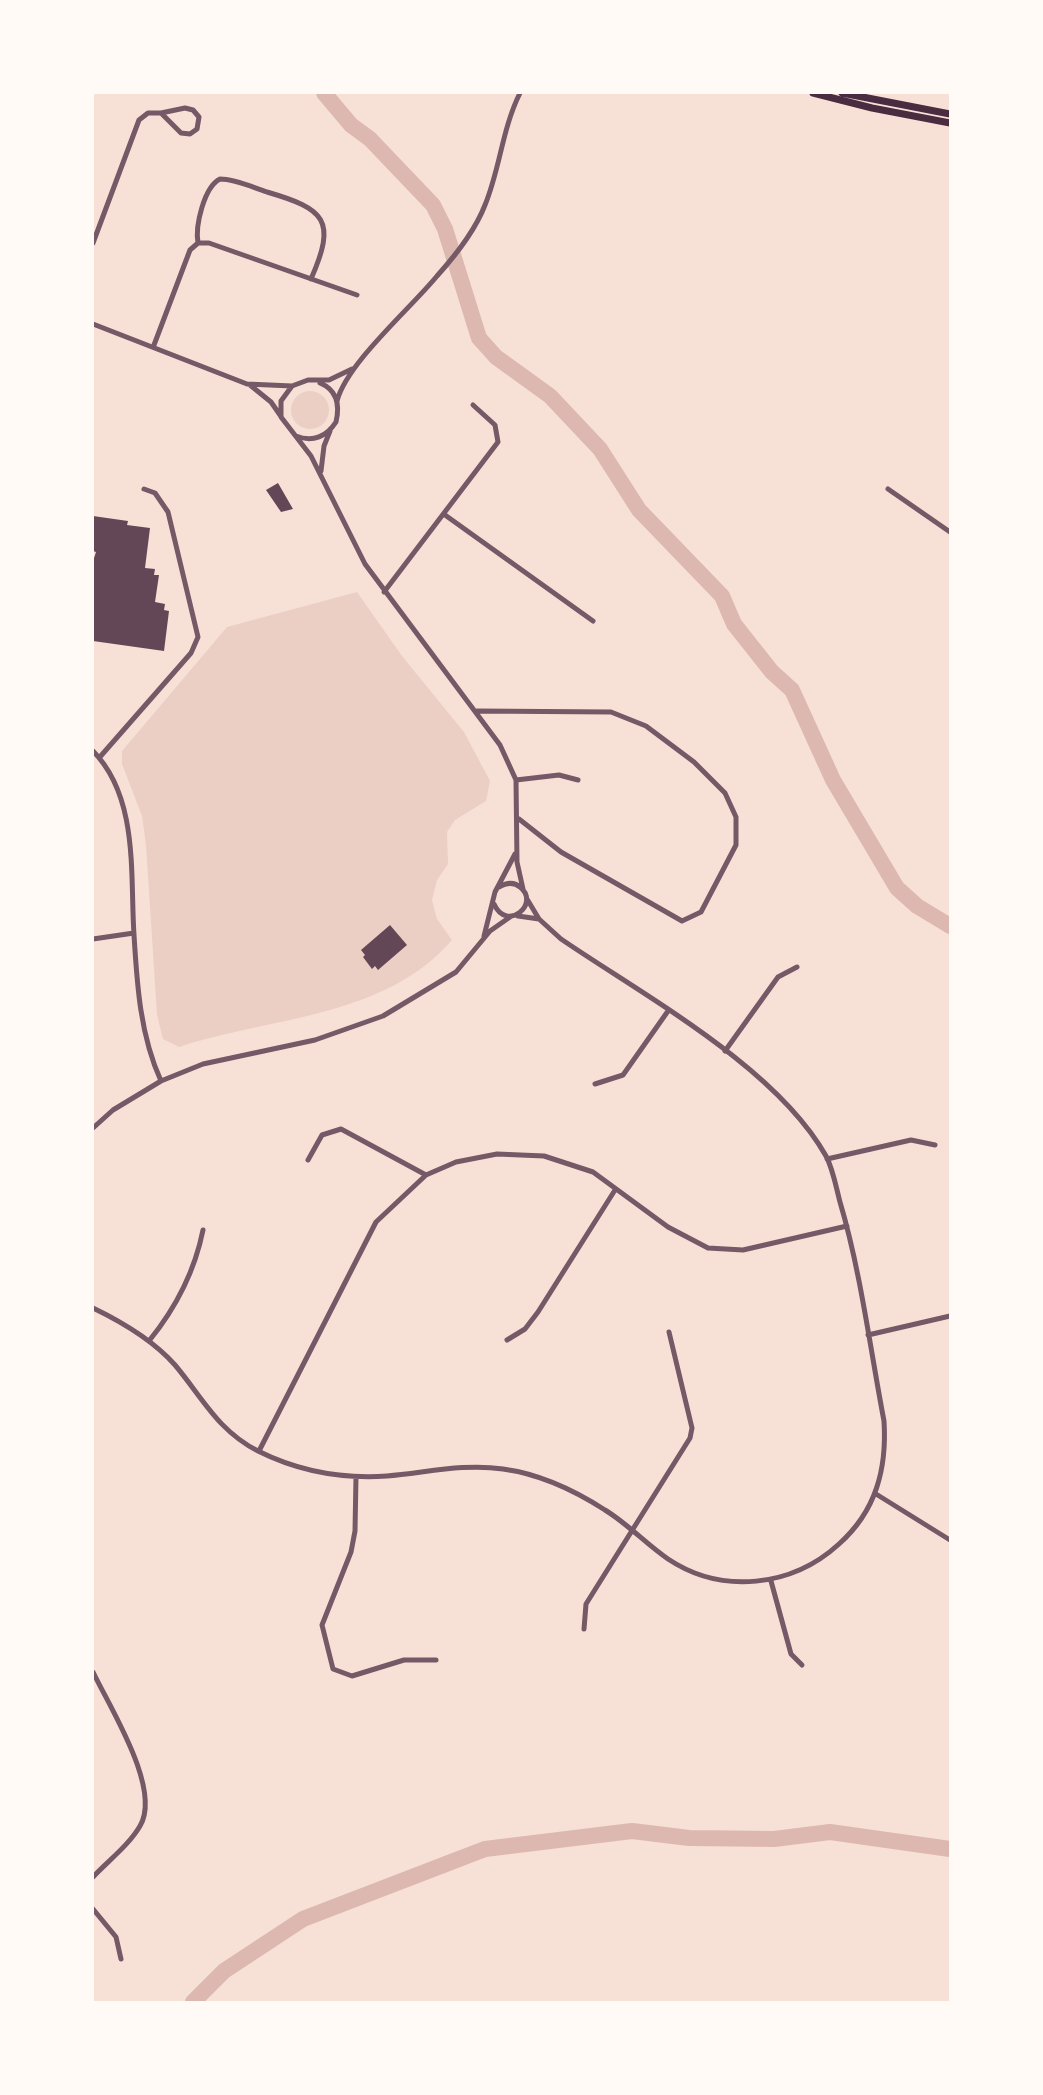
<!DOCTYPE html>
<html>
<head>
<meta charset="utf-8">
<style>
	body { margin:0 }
	#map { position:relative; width:1043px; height:2095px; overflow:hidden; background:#f7e1d7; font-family:Barlow,sans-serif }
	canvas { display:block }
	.frame { position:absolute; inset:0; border:94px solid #fffaf5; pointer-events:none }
</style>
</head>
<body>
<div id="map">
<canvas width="1043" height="2095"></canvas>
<div class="frame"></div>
</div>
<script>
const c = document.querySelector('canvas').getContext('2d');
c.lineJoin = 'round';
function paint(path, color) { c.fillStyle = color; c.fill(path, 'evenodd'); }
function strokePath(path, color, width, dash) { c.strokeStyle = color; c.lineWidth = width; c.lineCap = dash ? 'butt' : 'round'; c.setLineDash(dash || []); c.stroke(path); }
paint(new Path2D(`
	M291 410a19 19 0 1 1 38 0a19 19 0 1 1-38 0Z
	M357 592 402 656 464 732 490 781 486 801 455 820 447 832 448 864 437 880 432 900 437 919 452 940C385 1018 270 1017 179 1047L163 1039 157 1015 146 845 142 816 122 764V751L227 627Z`), '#ebcfc5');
strokePath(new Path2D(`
	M324 93 351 125 370 139 433 205 445 229 479 338 496 357 550 396 600 449 639 510 722 596 734 624 772 672 792 690 833 780 897 888 917 906 950 926
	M193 2002 224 1971 303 1919 485 1849 632 1831 689 1838 774 1839 830 1832 950 1849`), '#dcb8b0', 16);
paint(new Path2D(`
	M278 483 293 509 281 512 266 490Z
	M93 516 128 521 127 525 150 528 145 568 155 569 154 575H159L155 602 165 604 164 610 169 611 164 651 93 641V561L96 552 93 551Z
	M390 925 407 945 378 970 375 966 372 969 363 957 365 955 361 950Z`), '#644757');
strokePath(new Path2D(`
	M185 108 193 110 199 117 197 129 190 134 181 133 161 113Z
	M93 243 139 120 148 113H161
	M198 243C195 226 204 187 220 179 235 179 252 187 267 192 325 209 337 220 311 279
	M93 324 247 384 292 386
	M154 345 190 250 198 243H209L357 295
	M352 369 329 380H308L292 386 281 401V417L311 456 365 564 500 745 516 780 517 862 523 889
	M250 385 271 402 280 415
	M337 401C347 363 410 309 437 276 455 256 475 231 485 205 500 169 502 129 520 93
	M296 436C313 443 327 436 336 422 340 405 337 390 320 383
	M321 471 324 446 330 431
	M888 489 950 532
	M445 515 593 621
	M384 592 498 442 495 425 473 405
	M477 711 611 712 646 726 694 762 725 793 736 817V845L701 912 682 921 561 852 519 819
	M93 751C139 798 130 875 134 935 137 984 140 1035 161 1081
	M99 758 191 653 198 637 168 512 155 493 144 489
	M516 780 559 775 578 780
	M494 904C507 933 541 903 520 887 513 881 506 883 499 887
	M518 916 539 919
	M484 936 495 892 515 854
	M93 939 134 933
	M725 1051 778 977 797 967
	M595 1084 623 1075 668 1011
	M93 1128 113 1110 161 1081 203 1064 315 1040 383 1016 456 972 490 931 510 917
	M827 1159 911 1140 935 1145
	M308 1160 322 1135 341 1129 426 1175
	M93 1308C122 1322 153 1340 175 1365 202 1397 218 1431 258 1451 298 1471 343 1479 387 1476 425 1473 464 1463 503 1469 540 1474 574 1490 605 1510 628 1524 646 1544 668 1559 722 1595 792 1587 839 1544 876 1511 887 1469 884 1421 870 1348 861 1273 840 1202 836 1187 833 1169 826 1156 776 1067 646 997 561 939L539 919 527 899
	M868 1335 950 1316
	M507 1340 525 1329 538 1312 615 1190
	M149 1341C175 1309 195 1270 203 1230
	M259 1451 376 1222 426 1175 456 1162 497 1154 544 1156 593 1172 668 1227 708 1248 743 1250 847 1226
	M356 1477 355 1531 351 1552 322 1625 333 1669 352 1676 404 1660H436
	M876 1494 950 1540
	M771 1581 791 1654 802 1665
	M584 1629 586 1604 690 1438 692 1428 669 1332
	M93 1672C110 1708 162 1789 140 1826 129 1845 108 1861 93 1877
	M93 1909 116 1937 121 1959`), '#755966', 5);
strokePath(new Path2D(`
	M813 93 872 108 950 123
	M842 93 950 114`), '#4a2c40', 7);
</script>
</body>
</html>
